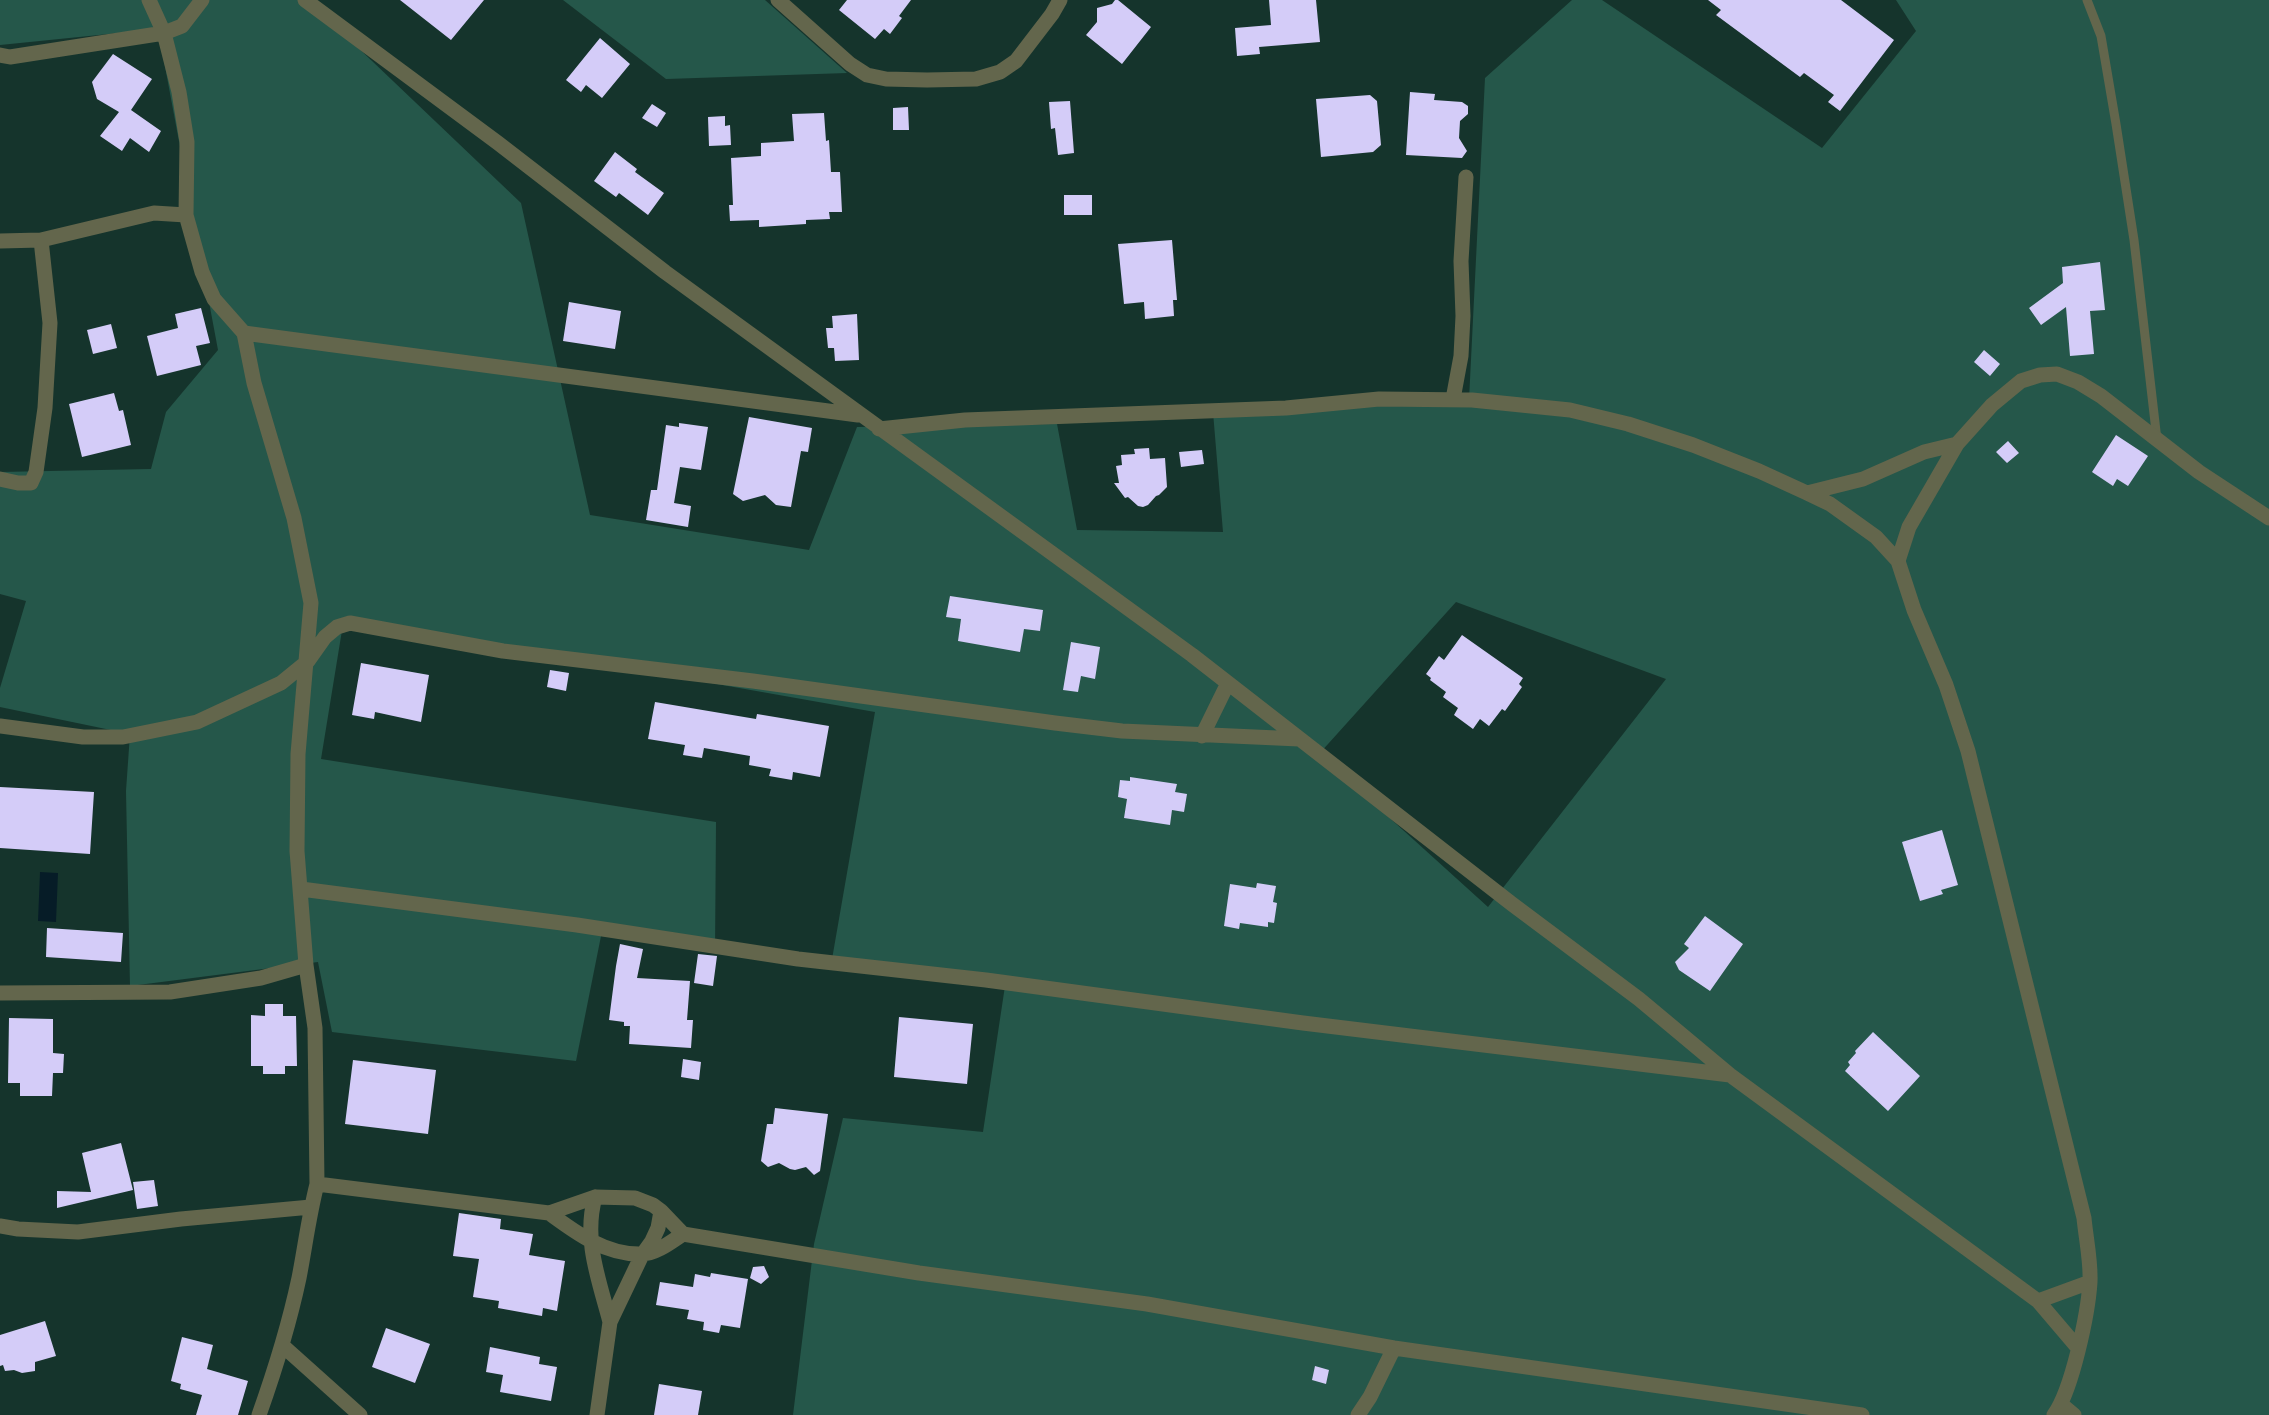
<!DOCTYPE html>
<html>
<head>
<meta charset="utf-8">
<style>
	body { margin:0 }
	canvas { display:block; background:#15342c }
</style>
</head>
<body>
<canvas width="2269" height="1415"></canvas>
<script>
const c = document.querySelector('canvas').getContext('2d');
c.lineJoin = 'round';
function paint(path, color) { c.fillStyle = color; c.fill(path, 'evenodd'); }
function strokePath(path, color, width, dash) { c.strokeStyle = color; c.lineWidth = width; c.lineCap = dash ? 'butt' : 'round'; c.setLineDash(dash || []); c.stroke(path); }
paint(new Path2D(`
	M0 0H308L521 203 590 515 809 550 857 427 1057 424 1077 530 1223 532 1213 412 1469 400 1485 78 1572 0H1602L1822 148 1916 31 1896 0H2269V1415H793L814 1244 843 1118 983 1132 1005 986 831 965 875 712 344 618 321 759 716 822 715 950 601 936 576 1061 332 1032 318 962 130 986 126 791 130 734 0 707V688L26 601 0 594V472L151 469 166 412 218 350 158 29 0 45ZM1456 602 1666 679 1488 907 1319 754Z
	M563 0H765L847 73 666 79Z`), '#25574a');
paint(new Path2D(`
	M40 872 58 873 56 922 38 921Z`), '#061c27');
paint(new Path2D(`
	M400 0H484L451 40Z
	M847 0H911L899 16 902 18 890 34 884 29 875 39 839 10Z
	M1115 0H1118L1151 27 1122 64 1086 35 1097 22V8L1112 4Z
	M1269 0H1316L1320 42 1259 47 1260 54 1237 56 1235 28 1271 25Z
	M1708 0H1841L1894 40 1840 111 1828 102 1834 95 1804 73 1800 77 1716 15 1721 10Z
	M600 38 630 64 602 98 586 85 581 92 566 80Z
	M113 54 152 79 131 110 161 131 149 152 130 138 122 151 100 136 119 112 97 99 92 82Z
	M1410 92 1435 94 1434 100 1462 102 1468 106V114L1460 121 1459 138 1467 151 1462 158 1406 155Z
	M1370 95 1377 101 1381 145 1373 152 1321 157 1316 99Z
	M1070 101 1074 153 1058 155 1055 128 1051 129 1049 102Z
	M652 104 666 113 657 127 642 118Z
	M908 107 909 130H893V108Z
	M824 113 826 141 829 140 831 172H840L842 212H829L830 219 806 220V224L759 227V220L730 221 729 205H733L731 158 761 156V143L794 141 792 114Z
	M725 116V126L730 125 731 145 709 146 708 117Z
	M615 152 637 169 635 172 664 193 648 215 619 193 616 197 594 181Z
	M1064 195H1092V215H1064Z
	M1172 240 1177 300H1173L1174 316 1145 319 1144 302 1124 304 1118 244Z
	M2100 262 2105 310 2090 311 2094 354 2070 356 2066 307 2041 325 2029 308 2063 283 2062 267Z
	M569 302 621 311 615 349 563 341Z
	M201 308 210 343 196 346 201 365 157 376 147 336 178 328 175 314Z
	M857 314 859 360 835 361 834 348H828L826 328H833L832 316Z
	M111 324 117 348 93 354 87 330Z
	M1984 350 2000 364 1990 376 1974 362Z
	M114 393 119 411 123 410 131 445 82 457 69 404Z
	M749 417 812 428 808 452 801 451 791 507 776 505 765 495 743 501 733 494Z
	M679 423 708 427 701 470 680 467 674 503 691 506 688 527 646 520 651 490H657L666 425 679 427Z
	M2116 435 2148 456 2128 486 2117 479 2113 486 2092 472Z
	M2008 441 2019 453 2007 463 1996 452Z
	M1149 448 1150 459 1165 458 1167 487 1159 495 1156 496 1148 505 1143 507 1138 506 1128 497 1125 498 1114 483H1119L1116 466 1122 465 1121 455 1135 454 1134 449Z
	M1202 450 1204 464 1181 467 1179 452Z
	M950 596 1043 610 1040 631 1024 629 1020 652 958 641 961 619 946 617Z
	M1462 635 1523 678 1519 684 1522 687 1505 711 1502 709 1489 726 1480 719 1473 729 1454 715 1458 708 1443 697 1446 692 1430 680 1431 678 1426 674 1439 656 1444 660Z
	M1071 642 1100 647 1095 679 1081 676 1078 692 1063 690Z
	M361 663 429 675 421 722 375 712 374 719 352 715Z
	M550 670 569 673 566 691 547 687Z
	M655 702 756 719 757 714 829 726 820 777 793 772 792 780 769 776 771 769 749 765 750 756 704 748 702 758 683 755 685 745 648 739Z
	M1130 777 1177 784 1175 792 1187 794 1184 812 1172 810 1170 825 1124 818 1127 799 1118 797 1120 780 1130 781Z
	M0 787 94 792 90 854 0 848Z
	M1942 830 1958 885 1941 890 1943 894 1920 901 1902 842Z
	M1257 883 1276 886 1273 902 1277 903 1274 923 1268 922V927L1240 923 1239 929 1224 926 1230 884 1256 888Z
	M1705 916 1743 944 1710 991 1679 970 1675 962 1689 948 1684 944Z
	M47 928 123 933 121 962 46 957Z
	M620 944 643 949 637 978 690 981 687 1020H693L691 1048 629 1044 630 1026H624V1022L609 1020 616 966Z
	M698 954 717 956 713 986 694 983Z
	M265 1004H283V1016H296L297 1066H285V1074H263V1066H251V1015L265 1016Z
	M899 1017 973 1024 967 1084 894 1077Z
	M9 1018 53 1019V1053L64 1054 63 1073H53L52 1096H20V1083H8Z
	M1873 1032 1920 1076 1888 1111 1845 1071 1850 1065 1848 1062 1856 1053 1855 1051Z
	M683 1059 701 1062 699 1080 681 1077Z
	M353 1060 436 1070 428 1134 345 1124Z
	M775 1108 828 1114 820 1171 814 1175 806 1167 795 1170 790 1169 779 1163 768 1167 761 1161 767 1124H773Z
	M121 1143 133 1190 57 1208V1191L91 1192 82 1153Z
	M154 1180 158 1206 137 1209 133 1182Z
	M459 1213 501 1219 500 1229 533 1234 529 1255 565 1261 557 1311 543 1308 542 1316 498 1308 499 1301 473 1297 479 1259 453 1256Z
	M764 1266 769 1277 761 1284 750 1278 753 1267Z
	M711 1273 748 1279 740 1328 721 1325 719 1333 703 1330 704 1322 687 1319 689 1310 656 1305 660 1282 693 1287 695 1274 710 1277Z
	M45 1321 56 1356 35 1362V1371L22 1373 14 1370 5 1371 3 1365 0 1366V1335Z
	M386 1328 430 1344 415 1383 372 1367Z
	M182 1337 213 1345 207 1369 248 1381 238 1415H196L202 1395 180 1389 181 1384 171 1381Z
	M490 1347 540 1357 539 1364 557 1367 551 1401 500 1392 503 1375 486 1372Z
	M1315 1366 1329 1370 1326 1384 1312 1380Z
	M659 1384 702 1391 698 1415H654Z`), '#d4ccf8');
strokePath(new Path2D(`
	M2087 0 2101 36 2116 124 2134 240 2157 440`), '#63664c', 9);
strokePath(new Path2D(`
	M149 0 164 33 179 92 187 142 186 215
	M305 0 498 143 665 272 1192 655 1512 904 1639 999 1730 1075 2038 1301 2078 1348
	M778 0 850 64 867 75 886 79 927 80 976 79 1000 72 1016 61 1052 14 1060 0
	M0 55 10 57 164 33 182 26 202 0
	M0 241 41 240 154 213 186 215 202 272 214 299 244 333 858 415
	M244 333 254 383 294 518 311 603 298 754 297 851 306 965 315 1028 317 1184C309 1215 305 1247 299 1278 289 1325 275 1370 259 1415
	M1453 399 1461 356 1463 316 1461 261 1466 177
	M879 429 965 420 1286 408 1379 399 1472 400 1570 410 1628 424 1693 445 1759 471 1807 493 1863 479 1924 452 1957 444
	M0 479 18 483H31L36 472 45 408 50 323 41 240
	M1807 493 1830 504 1876 537 1898 561
	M0 726 83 737H123L197 722 281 683 308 661 325 637 337 627 350 623 503 651 753 681 1055 723 1122 731 1299 739
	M1202 736 1228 683
	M301 889 577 925 798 959 986 980 1303 1023 1730 1075
	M0 993 170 992 261 978 306 965
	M317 1184 549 1213 595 1197 635 1198 653 1205 661 1211 683 1234 919 1273 1147 1304 1394 1348 1862 1415
	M595 1197C583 1240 599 1280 610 1322
	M549 1213C576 1233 606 1255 641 1254 656 1254 671 1242 683 1234
	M0 1226 18 1229 78 1232 181 1219 311 1207
	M2038 1301 2090 1282
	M283 1346 360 1415
	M2062 1405 2074 1415
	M597 1415 610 1322 642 1255 652 1241 658 1228 661 1211
	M1358 1415 1370 1397 1394 1348
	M2054 1415C2072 1390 2088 1314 2090 1282 2091 1261 2086 1239 2084 1218L1968 751 1946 685 1914 610 1898 561 1909 527 1957 444 1992 405 2021 381 2040 375 2057 374 2078 382 2101 396 2199 472 2269 518`), '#63664c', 15);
</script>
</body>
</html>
